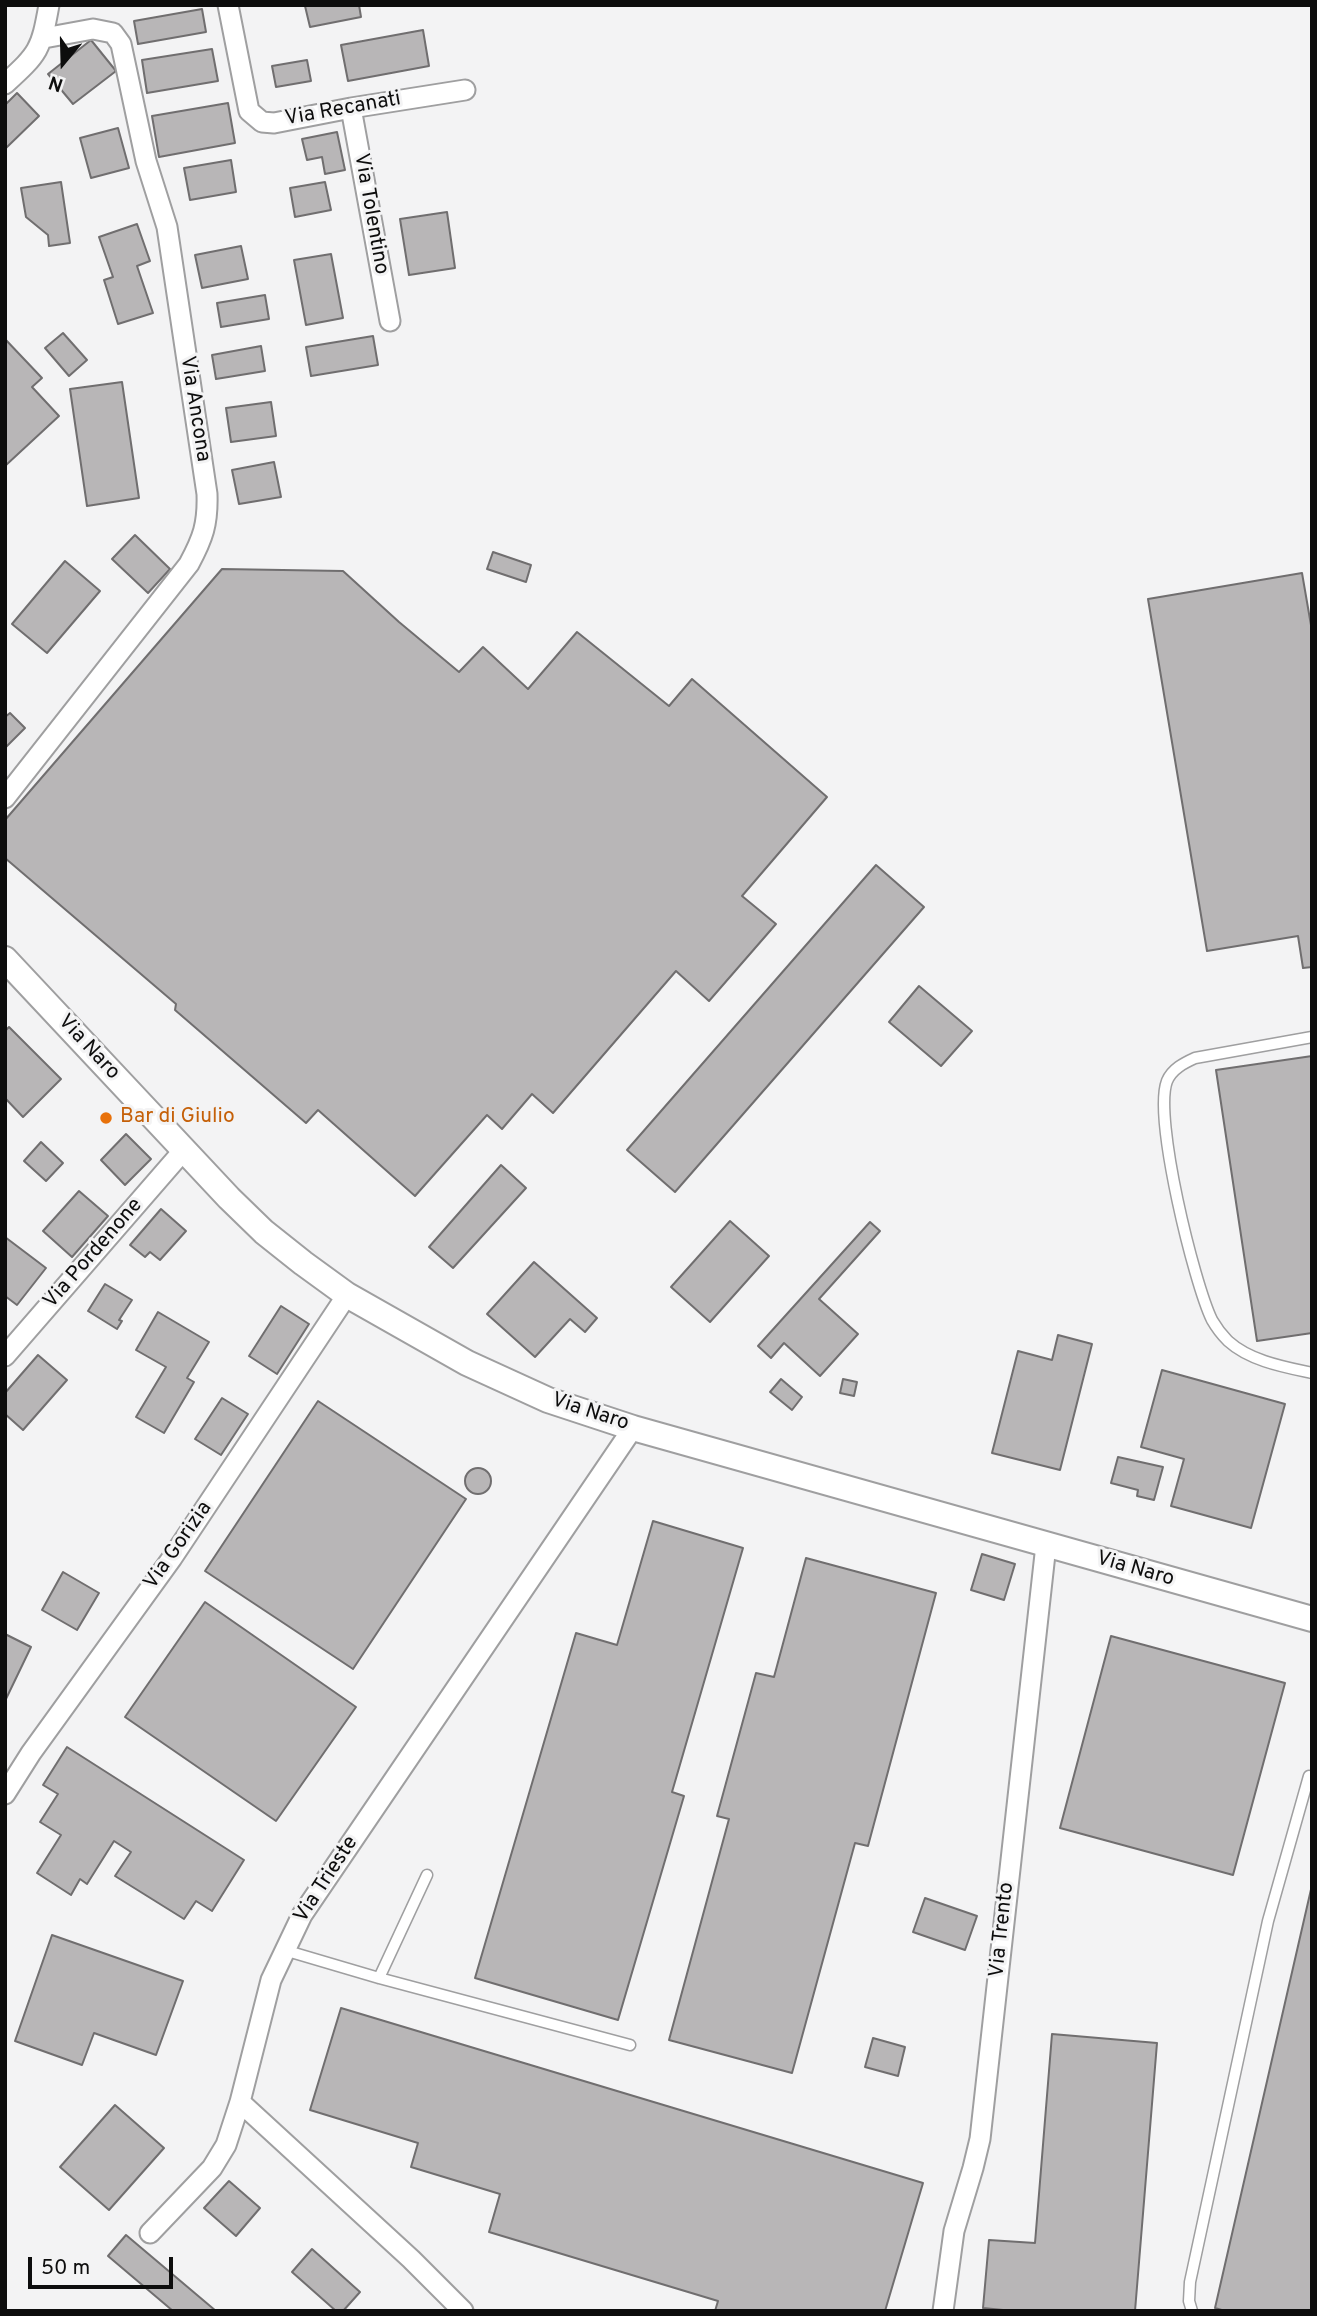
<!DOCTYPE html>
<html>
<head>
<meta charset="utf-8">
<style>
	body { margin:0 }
	#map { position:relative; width:1317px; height:2316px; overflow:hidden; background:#f3f3f4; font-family:Overpass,sans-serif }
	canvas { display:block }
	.frame { position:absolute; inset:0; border:7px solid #0d0d0d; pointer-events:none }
	.north { position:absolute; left:28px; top:28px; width:70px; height:70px; -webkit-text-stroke:5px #f3f3f4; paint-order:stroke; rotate:199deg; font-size:19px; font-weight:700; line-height:28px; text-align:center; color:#0d0d0d }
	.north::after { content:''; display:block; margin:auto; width:24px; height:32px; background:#0d0d0d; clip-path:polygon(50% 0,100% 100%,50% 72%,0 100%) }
	.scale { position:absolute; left:28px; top:2257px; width:145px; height:32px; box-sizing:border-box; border:4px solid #0d0d0d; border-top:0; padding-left:9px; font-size:21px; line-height:24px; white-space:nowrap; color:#0d0d0d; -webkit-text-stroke:5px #f3f3f4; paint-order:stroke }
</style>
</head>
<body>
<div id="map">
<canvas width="1317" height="2316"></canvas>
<div class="frame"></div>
<div class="north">N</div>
<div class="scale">50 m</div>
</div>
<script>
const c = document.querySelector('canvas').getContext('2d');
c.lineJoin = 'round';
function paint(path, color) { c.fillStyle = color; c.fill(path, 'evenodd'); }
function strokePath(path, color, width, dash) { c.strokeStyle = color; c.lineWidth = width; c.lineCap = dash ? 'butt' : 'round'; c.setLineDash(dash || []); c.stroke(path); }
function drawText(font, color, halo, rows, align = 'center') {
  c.font = font + ' Overpass,sans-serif'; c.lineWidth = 6; c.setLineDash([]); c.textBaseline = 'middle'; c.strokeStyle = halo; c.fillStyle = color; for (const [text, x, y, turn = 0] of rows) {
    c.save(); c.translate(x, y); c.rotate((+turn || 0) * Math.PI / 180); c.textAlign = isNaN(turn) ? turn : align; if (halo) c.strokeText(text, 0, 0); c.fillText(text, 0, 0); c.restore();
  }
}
const building = new Path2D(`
	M359 5 361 17 310 27 305 6Z
	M202 9 206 32 138 44 134 21Z
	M423 30 429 66 348 81 341 45Z
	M91 40 116 71 73 104 48 74Z
	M212 49 218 81 147 93 142 60Z
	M307 60 311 81 276 87 272 66Z
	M17 93 39 116 5 149V105Z
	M228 103 235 143 159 157 152 116Z
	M118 128 129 168 91 178 80 138Z
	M337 132 345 170 325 174 322 157 307 160 302 139Z
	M231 160 236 192 190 200 184 168Z
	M61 182 70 243 49 246 48 235 26 217 21 188Z
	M325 182 331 210 295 217 290 188Z
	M447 212 455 268 409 275 400 219Z
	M137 224 150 261 137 266 153 313 118 324 104 280 113 277 99 237Z
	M241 246 248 279 202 288 195 255Z
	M331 254 343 318 306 325 294 260Z
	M265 295 269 319 221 327 217 303Z
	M63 333 87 360 69 376 45 348Z
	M373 336 378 365 311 376 306 347Z
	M5 339 42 378 32 387 59 416 5 466Z
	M261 346 265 371 216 379 212 355Z
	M122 382 139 498 87 506 70 389Z
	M271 402 276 436 231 442 226 408Z
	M274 462 281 497 239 504 232 470Z
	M135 535 170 569 148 593 112 559Z
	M493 552 531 565 526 582 487 569Z
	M65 561 100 591 47 653 12 624Z
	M222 569 343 571 399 622 459 672 483 647 528 689 577 632 669 706 692 679 827 797 742 896 776 924 709 1001 676 971 553 1113 532 1094 502 1129 487 1115 415 1196 318 1110 306 1123 175 1010 176 1004 5 858V820Z
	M1302 573 1312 631V967L1303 968 1298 936 1207 951 1148 599Z
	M10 713 25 728 5 748V717Z
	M876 865 924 907 675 1192 627 1150Z
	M919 986 972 1031 941 1066 889 1022Z
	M9 1027 61 1079 23 1117 5 1098V1031Z
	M1312 1056V1333L1257 1341 1216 1070Z
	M126 1134 151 1159 125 1185 101 1160Z
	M41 1142 63 1163 46 1181 24 1161Z
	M501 1165 526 1188 453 1268 429 1247Z
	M79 1191 108 1216 72 1257 43 1231Z
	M161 1209 186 1231 160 1260 150 1252 145 1257 130 1245Z
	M730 1221 769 1256 710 1322 671 1287Z
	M870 1222 880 1231 819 1299 858 1334 820 1376 784 1343 771 1358 758 1346Z
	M5 1237 46 1268 17 1305 5 1296Z
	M534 1262 597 1318 585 1332 570 1319 535 1357 487 1314Z
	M105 1284 132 1300 119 1320 122 1321 117 1329 88 1311Z
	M281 1306 309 1324 277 1374 249 1356Z
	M158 1312 209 1342 187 1378 194 1382 164 1433 136 1417 166 1367 136 1350Z
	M1058 1335 1092 1344 1060 1470 992 1453 1018 1351 1052 1360Z
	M38 1355 67 1380 23 1430 5 1414V1393Z
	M1162 1370 1285 1404 1251 1528 1171 1506 1184 1459 1141 1447Z
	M781 1379 802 1397 792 1410 770 1392Z
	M843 1379 857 1382 854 1396 840 1393Z
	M222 1398 248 1414 221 1455 195 1439Z
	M318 1401 466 1499 353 1669 205 1571Z
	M1118 1457 1163 1467 1154 1500 1137 1496 1138 1490 1111 1483Z
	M465 1481a13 13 0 1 1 26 0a13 13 0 1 1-26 0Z
	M653 1521 743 1548 672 1792 684 1796 618 2020 475 1978 576 1633 617 1645Z
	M982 1554 1015 1564 1004 1600 971 1590Z
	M806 1558 936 1593 868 1846 855 1843 792 2073 669 2040 729 1819 717 1816 756 1673 774 1677Z
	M63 1572 99 1593 77 1630 42 1610Z
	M205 1602 356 1707 276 1821 125 1717Z
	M5 1634 31 1647 5 1701Z
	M1111 1636 1285 1683 1233 1875 1060 1828Z
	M67 1747 244 1860 212 1911 196 1901 184 1919 115 1876 131 1852 114 1841 87 1884 80 1879 71 1895 37 1873 61 1835 40 1822 58 1794 43 1785Z
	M1312 1885V2311H1225L1215 2308Z
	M925 1898 977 1916 965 1950 913 1932Z
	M52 1935 183 1981 156 2055 94 2033 82 2065 15 2041Z
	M341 2008 923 2183 885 2311H715L718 2301 489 2232 500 2194 411 2167 418 2143 310 2110Z
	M1052 2034 1157 2043 1135 2311H1013L983 2308 989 2240 1035 2243Z
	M873 2038 905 2047 898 2076 865 2067Z
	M115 2105 164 2148 109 2210 60 2167Z
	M229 2181 260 2208 236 2236 204 2208Z
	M126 2235 216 2311H173L108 2256Z
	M312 2249 360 2292 343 2311H336L292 2272Z`);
paint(building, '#b8b6b7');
strokePath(building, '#706e6f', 2);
const service = new Path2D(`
	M1312 1037 1195 1058C1184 1063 1172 1069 1167 1081 1153 1117 1194 1283 1212 1320 1216 1327 1222 1335 1228 1341 1250 1361 1284 1367 1312 1373
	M284 1950 379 1978 630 2045
	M379 1978 427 1875
	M1192 2311 1189 2301 1190 2282 1268 1921 1309 1776`);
const minor = new Path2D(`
	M228 5 249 111 262 122 274 123 351 108 465 90
	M5 84C39 53 41 50 49 5
	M351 108 390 321
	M5 798 189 564C203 538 208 524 207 494L167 227 146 161 121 44 113 33 93 29 44 38
	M5 1356 183 1151
	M5 1794 31 1753 172 1558 347 1295
	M150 2233 212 2168 226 2145 240 2102
	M463 2311 411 2259 240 2102 271 1980 302 1915 633 1428
	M943 2311 954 2231 973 2168 980 2139 1046 1545`);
const tertiary = new Path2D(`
	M5 959 229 1198 264 1232 303 1263 347 1295 467 1363 548 1400 633 1428 1312 1619`);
strokePath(service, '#9f9fa0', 13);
strokePath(minor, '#9f9fa0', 23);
strokePath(tertiary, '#9f9fa0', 28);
strokePath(service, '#fff', 10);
strokePath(minor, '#fff', 19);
strokePath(tertiary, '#fff', 24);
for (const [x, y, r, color] of [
	[106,1118,7,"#e8710a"]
]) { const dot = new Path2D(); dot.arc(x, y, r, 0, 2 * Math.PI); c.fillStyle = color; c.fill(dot); strokePath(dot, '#f3f3f4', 2.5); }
drawText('21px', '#0d0d0d', '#f3f3f4', [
	["Via Recanati",343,110,-10],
	["Via Tolentino",370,214,80],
	["Via Ancona",194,409,81],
	["Via Naro",88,1048,47],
	["Via Pordenone",94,1254,-49],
	["Via Naro",590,1413,18],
	["Via Gorizia",179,1546,-55],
	["Via Naro",1135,1570,16],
	["Via Trieste",327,1880,-57],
	["Via Trento",1003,1930,-84]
]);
drawText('21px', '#c56008', '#f3f3f4', [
	["Bar di Giulio",120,1118]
], 'left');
</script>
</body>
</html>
